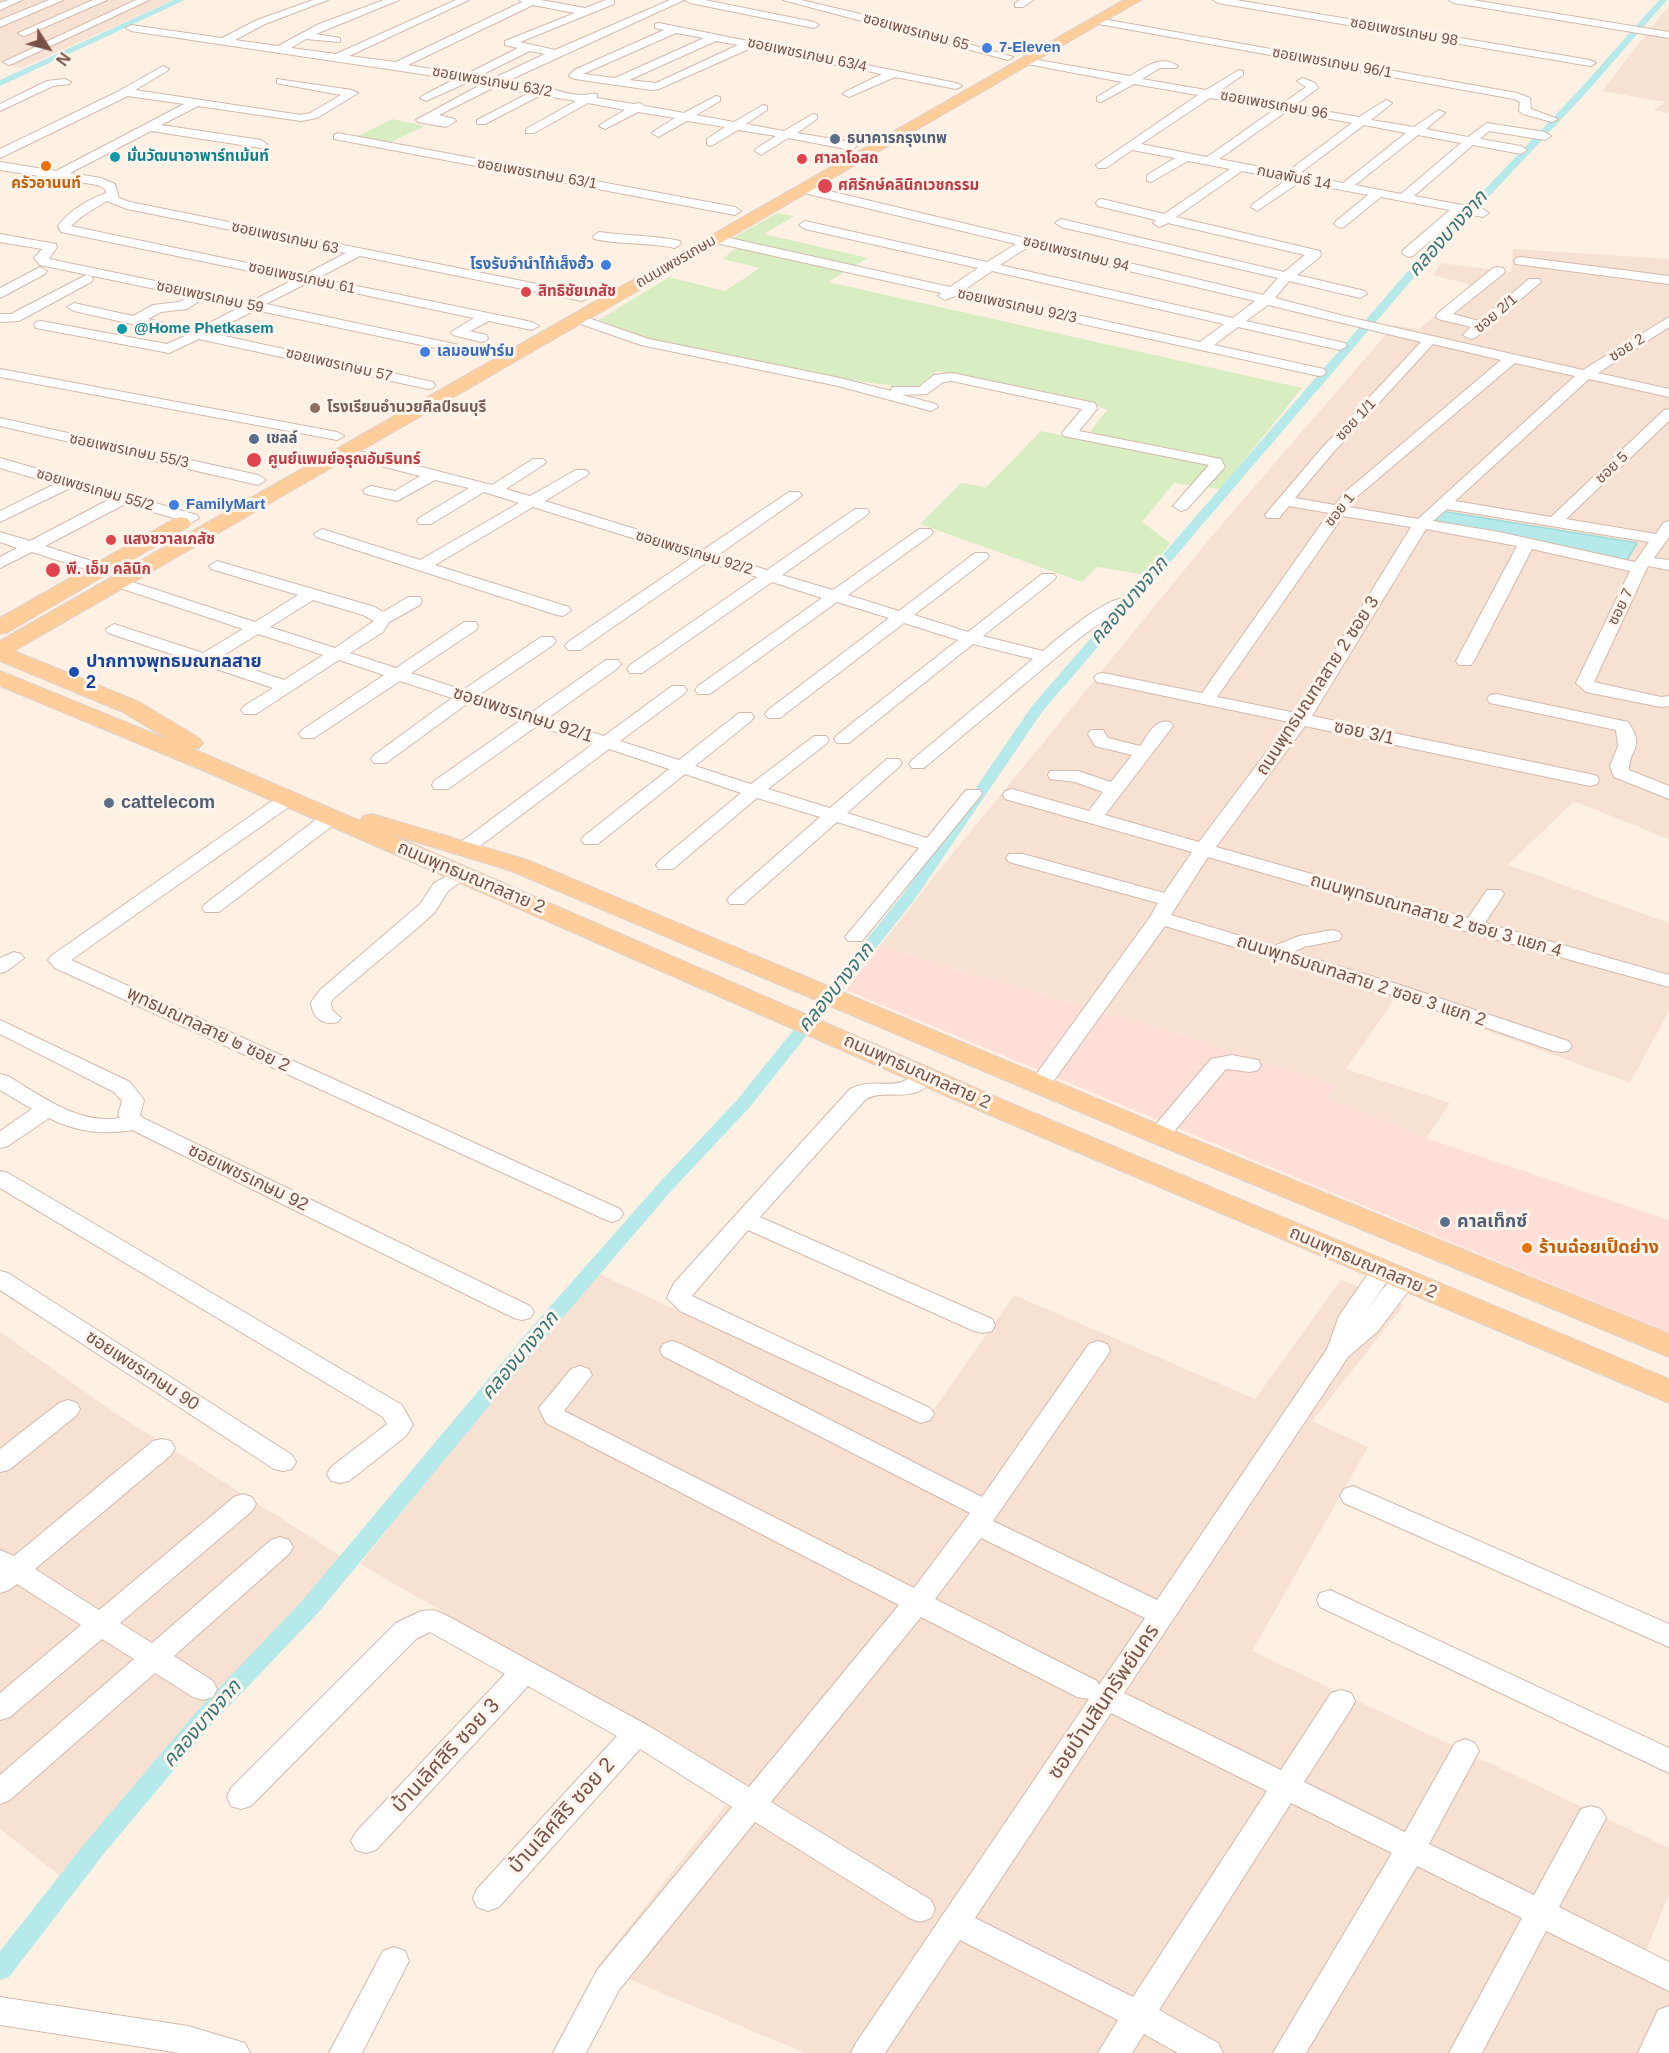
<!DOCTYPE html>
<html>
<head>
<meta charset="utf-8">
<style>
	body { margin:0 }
	#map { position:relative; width:1669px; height:2053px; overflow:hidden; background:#fef1e4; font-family:Arial,sans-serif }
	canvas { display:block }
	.north { position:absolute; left:18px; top:18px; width:60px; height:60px; -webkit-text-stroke:4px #fff5ec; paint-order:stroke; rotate:126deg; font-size:16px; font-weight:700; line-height:24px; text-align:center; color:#795247 }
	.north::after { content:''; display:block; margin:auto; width:21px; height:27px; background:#795247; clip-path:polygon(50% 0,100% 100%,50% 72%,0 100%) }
</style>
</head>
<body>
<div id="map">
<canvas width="1669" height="2053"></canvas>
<div class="north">N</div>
</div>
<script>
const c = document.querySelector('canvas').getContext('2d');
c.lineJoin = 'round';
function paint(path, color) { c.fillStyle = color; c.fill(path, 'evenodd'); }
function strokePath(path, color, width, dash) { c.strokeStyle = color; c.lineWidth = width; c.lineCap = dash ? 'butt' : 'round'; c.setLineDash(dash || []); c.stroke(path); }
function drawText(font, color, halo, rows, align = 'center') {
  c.font = font + ' Arial,"Noto Sans Thai",sans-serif'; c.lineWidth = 6; c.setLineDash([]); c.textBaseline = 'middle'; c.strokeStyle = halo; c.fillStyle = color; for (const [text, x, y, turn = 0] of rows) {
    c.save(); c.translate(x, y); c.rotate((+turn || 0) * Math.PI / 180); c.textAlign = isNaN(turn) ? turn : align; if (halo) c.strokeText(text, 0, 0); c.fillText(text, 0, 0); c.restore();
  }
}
paint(new Path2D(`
	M0 0H174L21 68 0 62Z
	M1669 5V113L1653 110 1666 102 1602 91Z
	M1513 249 1669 259V839L1574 801 1508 865 1669 923V1011L1630 1083 1396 997 1346 1069 1450 1103 1426 1138 1325 1098 1336 1086 1164 1030 879 947 940 869 1212 536 1394 325 1419 329 1471 285 1433 275 1441 263 1511 272Z
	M599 1274 923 1425 1014 1295 1255 1399 1341 1280 1404 1305 1312 1421 1368 1447 1252 1651 1669 1848V1894L1646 1951 1669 1964V2053H805L598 1966 742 1784 360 1564 512 1374Z
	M0 1332 115 1413 342 1557 208 1705 63 1878 0 1829Z`), '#f6e1d2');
paint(new Path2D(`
	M879 947 1164 1030 1337 1086 1326 1098 1426 1138 1669 1220V1333L846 990Z`), '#ffded7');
paint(new Path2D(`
	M392 119 425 126 387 144 354 138Z
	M777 213 794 216 764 234 868 258 828 282 1302 388 1221 489 1174 483 1142 522 1170 543 1147 575 1097 567 1082 582 920 524 961 483 986 487 1041 431 1084 440 1107 410 1090 403 937 371 915 389 843 379 653 340 599 320 669 277 725 291 760 268 722 259 738 247 724 243Z`), '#d8edc1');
const water = new Path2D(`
	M1441 511 1637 543 1625 563 1431 520Z`);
paint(water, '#b6e9ea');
strokePath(water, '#9cdbdc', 1.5);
paint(new Path2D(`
	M174 0H185L0 86V80Z
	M1659 0H1667L1586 93 1422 268 1042 712 915 899 749 1108 672 1190 546 1337 318 1613 215 1721 106 1851 9 1977 0 1980V1951L90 1837 199 1709 302 1601 532 1327 660 1182 737 1100 904 893 1032 706 1414 264 1580 89Z`), '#b6e9ea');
const minor = new Path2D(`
	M8 0H22L0 10V3Z
	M49 0H63L0 27V20Z
	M93 0H107L27 35 23 36 18 33Z
	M136 0H149L12 64 8 65 3 62Z
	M313 0H328L265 24 235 40 278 46 319 24 384 0H399L316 34 340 38V42L306 39 291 48 336 54 456 0H469L349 56 396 62 522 2 519 0H541L585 8 606 0H614V4L520 42 555 50 670 0H684L505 82 538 88 544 86C555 90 569 95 582 95 588 95 591 93 597 94V98L634 104 640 103 645 106 684 113 716 96 720 97V101L696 115 734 122 763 105 767 106V110L746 124 784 131 813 114 817 115V119L797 133 851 142 857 146 851 150 788 138 761 155 755 151 757 148 776 136 738 130 711 146 707 145V139L725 127 687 121 658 137 652 133 654 131 675 118 638 112 605 129 599 126 601 124 625 110 588 103 534 133H526V129L576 101 541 95 485 124H477V120L529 93 495 87 439 115 454 119 456 121 446 127 418 122 416 120 482 84 468 82 426 101 420 98 422 96 455 79 131 31 126 28 131 25 222 38 257 20ZM533 5 575 13 505 41V45L518 48 465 75 408 65ZM530 51 545 54 492 79 477 77Z
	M685 0H705L814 22 819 25 814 28 690 3Z
	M783 0H801L890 21 1013 57 1008 60Z
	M1020 0H1033L1023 7H1015V3Z
	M1213 0H1236L1590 60 1596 63 1590 66 1218 3Z
	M1449 0H1473L1669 32V38L1454 3Z
	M1097 18 1517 93 1530 98 1531 109 1558 119 1552 122 1523 114 1519 111 1520 102 1514 99 1093 23 1092 21Z
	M659 23 956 83 962 86 956 89 895 77 849 97 843 94 845 92 882 74 751 48 659 89 651 90 575 79 569 76 574 70 664 30 655 28V24ZM676 33 704 38 615 78 583 74ZM716 41 738 45 656 83 629 80Z
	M1026 58 1130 76C1145 67 1161 54 1178 66L1176 68H1160L1142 79 1206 90 1239 70 1243 71V75L1218 92 1282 104 1306 87 1297 81 1303 78 1315 83 1318 88 1294 106 1359 117 1386 100 1392 103 1390 105 1371 120 1414 127 1439 110 1445 113 1426 129 1468 137 1487 123 1545 132 1551 136 1545 140 1489 131 1480 139 1521 146 1527 150 1521 154 1473 145 1414 196 1483 209 1489 213 1483 217 1462 213 1413 256 1408 257 1402 253 1403 250 1450 210 1381 197 1344 227 1340 228 1334 224 1336 221 1368 195 1300 182 1257 211 1251 207 1253 204 1286 180 1242 171 1176 217 1320 251 1321 254 1320 257 1297 275 1365 291 1367 294 1360 298 1289 281 1275 298 1348 317 1583 370 1669 317V327L1598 373 1669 389V397L1589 379 1455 501 1551 517 1664 410 1669 409V421L1566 519 1656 534 1663 523 1669 521V537L1654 558 1669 560V570L1648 566 1647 568 1594 682 1661 697 1669 696V706L1661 707 1586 692 1576 683 1630 571 1532 549 1474 661 1471 665H1459L1456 661 1517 546 1426 529 1312 716 1590 774 1597 776 1599 780 1597 784 1590 786 1305 726 1216 847 1468 918 1487 890H1501L1504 894 1485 923 1669 975V987L1465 931 1208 857 1171 915 1274 946 1299 936 1332 930 1339 932 1342 936 1339 940 1304 947 1293 952 1397 984 1568 1041 1572 1046 1568 1051 1561 1052 1554 1051 1383 992 1165 926 1048 1089 1040 1091 1032 1089 1029 1084 1150 917 1158 903 1009 862 1006 858 1009 854H1023L1164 893 1192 852 1005 799 1003 795 1005 791 1012 789 1089 811 1103 792 1075 782 1050 779 1048 775 1050 771H1078L1111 782 1132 755 1095 746 1088 734 1091 730H1103L1108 738 1140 746C1148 735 1155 718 1170 722L1173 726 1105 815 1199 842 1289 722 1103 683 1097 682 1094 678 1097 674 1103 673 1202 693 1329 513 1289 506 1279 518H1267L1265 515 1321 449 1421 342 1268 305 1246 321 1345 343 1347 346 1340 350 1238 327 1214 345 1324 369 1326 372 1324 375 1319 376 955 296 945 300 938 296 941 293 716 243 710 239 716 235 950 287 978 268 805 229 799 225 805 221 987 262 1016 244 800 192 798 189 800 186 804 185 1263 295 1278 278 1061 227 1055 223 1061 219 1284 272 1305 255 1168 223 1159 227 1153 223 1156 220 1098 206 1096 203 1098 200 1102 199 1164 214 1230 169 1188 161 1151 182 1147 181V175L1175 158 1132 150 1106 168H1098L1096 165 1198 95 1134 84 1101 102 1097 101V97L1122 82 1022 63 1021 61ZM1210 98 1275 109 1207 157 1141 144ZM1287 111 1352 123 1287 172 1219 159ZM1364 125 1406 133 1343 183 1299 174ZM1418 135 1461 143 1401 194 1355 185ZM1028 247 1255 301 1233 318 1000 265ZM992 271 1224 324 1200 342 964 290ZM1433 344 1501 360 1344 493 1335 505 1295 498 1331 455ZM1515 363 1575 376 1418 519 1349 507 1354 499ZM1447 509 1649 542 1635 562 1499 532 1433 521ZM1343 516 1411 527 1296 713 1217 697Z
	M163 66 169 69 167 71 135 90 301 115 310 113 341 95 281 84 277 83V79L352 90 358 93 317 118 301 121 198 106 161 125 261 140 267 144 261 148 151 131 70 173 101 178 115 184 119 198 130 202 582 293 589 297 582 301 360 256 318 278 532 322 539 326 532 330 489 321 470 331 486 335 488 338 486 341 481 342 453 335 451 332 474 318 307 283 266 304 483 350 490 354 483 358 255 310 211 333 433 382 435 385 433 388 428 389 199 339 169 353 36 328 34 325 36 322 41 321 167 344 185 336 74 311 67 307 74 303 133 316 153 305 179 302 189 296 40 265 34 258 42 249 0 242V234L56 244 57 247 49 259 252 301 293 280 61 232 58 226C70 210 87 200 106 193L105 189 98 185 0 170V162L56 171 184 104 128 96 0 158V149L117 92ZM107 201 127 209 346 253 304 275 71 226 84 215ZM203 299 240 307 196 330 148 319 161 312 187 309Z
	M65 79 71 82 69 84 53 86 0 111V104L47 81Z
	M338 133 735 207 741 211 735 215 334 139V135Z
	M599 232C626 236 653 235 680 241L681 244 675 248C648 242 621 245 594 239L593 236Z
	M1521 257 1669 276V284L1516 264 1514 261 1516 258Z
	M40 267 47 271 45 274 0 298V288Z
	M1498 267 1503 268 1505 271 1503 274 1453 314 1479 321 1529 279H1539L1541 282 1475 338 1470 339 1463 335 1471 327 1438 319 1436 316 1438 313 1493 268Z
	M86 275 91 276 93 279 91 282 19 321 0 322V314H11Z
	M577 314 649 339 840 378 891 391 892 387H919L934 375 952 373 1090 402 1095 403 1097 409 1079 431 1221 459 1225 467 1187 509 1181 511 1173 506 1209 465 1064 436 1062 433 1082 409 952 381 943 382 927 394 902 395 936 404 938 407 931 411 838 386 641 345 572 321 570 318 572 315Z
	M0 369 337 432 344 436 337 440 0 377Z
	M0 418 258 475 266 480 258 485 0 426Z
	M343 447 492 485 533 459H543L546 462 543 465 506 489 530 496 576 470H586L589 473 586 476 545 501 703 550 789 492H799L802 495 799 498 718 555 767 570 855 509H867L869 512 867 515 782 575 833 590 919 529H931L933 532 931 535 848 595 899 611 975 553H987L989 556 987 559 914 615 968 632 1042 574H1054L1056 577 1054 580 983 636 1043 651C1058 638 1109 594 1129 598L1131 602 1082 636 924 768H912L909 764 912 760 1033 659 973 644 849 743H837L834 739 837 735 958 640 904 623 780 718H768L765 714 768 710 889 618 837 602 710 694H698L695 690 698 686 822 598 772 582 642 673H630L627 669 630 665 757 577 707 562 580 650H568L565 646 568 642 693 557 533 507 435 565 569 607 571 611 563 616 557 615 316 537 314 534 322 529 420 560 519 503 484 492 431 524H419L417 521 419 518 469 488 435 480 397 501 366 494 363 491 366 488 371 486 395 491 420 476 338 455 335 452 338 449Z
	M0 458 197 515 199 518 191 523 125 504 45 546 107 566 109 569 107 572H95L32 552 0 568V557L17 548 0 542V532L30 541 110 499 70 488 0 522V511L55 484 0 468Z
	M217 561 375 607 383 612 408 597H420L422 601 420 605 389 622 383 632 350 653 396 668 464 622H476L478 626 476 630 411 673 463 690 541 637H553L556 641 553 645 479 695 532 712 606 660H618L621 664 618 668 548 718 604 736 672 686H684L687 690 684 694 620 741 679 760 739 713H751L754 717 751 721 695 766 751 784 814 736H826L829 740 826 744 768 789 830 808 887 759H899L902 763 899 767 847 813 927 838 966 790H980L982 794 862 941H848L845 937 919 848 837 822 744 904H730L727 900 730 896 820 817 757 798 673 869H659L656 865 659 861 741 793 685 774 598 844H584L581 840 584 836 669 769 609 749 472 852H458L455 848 458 844 593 744 537 726 448 789H434L432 785 434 781 521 720 468 703 386 763H374L371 759 374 755 452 698 400 681 314 738H302L299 734 302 730 384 675 339 660 256 714H244L241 710 244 706 273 688 108 633 106 629 114 624 203 653 243 629 111 585 109 582 111 579 117 577 255 622 298 595 211 569 209 566ZM313 600 363 615 374 621 335 648 270 627ZM258 634 323 655 284 680 219 658Z
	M1496 694 1628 722C1646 748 1629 748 1629 770L1669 786V799L1614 777 1610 766 1618 746 1616 730 1490 703 1487 699 1490 695Z
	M286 794 293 796 295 800 293 804 71 960 620 1209 623 1214 620 1219 612 1222 604 1219 55 968 48 960 51 956 279 796Z
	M329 813 336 815 338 819 336 823 219 912H205L202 908 205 904 322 815Z
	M460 869 467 871 470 875 448 891 435 912 421 925 334 998 331 1002 332 1010 341 1018 338 1022C323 1026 312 1018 311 1002L320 990 420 904 434 883Z
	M14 952 21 954 24 958 7 971 0 973V958Z
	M0 1020 130 1082 144 1100 140 1115 143 1118 530 1306 534 1312 530 1318 522 1320 514 1318 132 1130C103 1135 76 1132 49 1118L8 1146 0 1148V1131L32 1109 0 1090V1074L8 1076C42 1096 78 1125 120 1118L118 1115 122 1101 114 1092 0 1034Z
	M1232 1055 1258 1060 1261 1065 1258 1070 1250 1072 1226 1069 1167 1140 1159 1142 1151 1140 1148 1135 1151 1130 1211 1059Z
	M925 1069 933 1071 936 1076C915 1107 889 1087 866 1099L760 1217 992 1319 995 1325 992 1331 983 1333 974 1331 748 1230 692 1296 930 1408 934 1414 930 1420 921 1423 680 1311 667 1298 674 1283 850 1089C872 1078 888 1088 904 1081 912 1078 916 1072 925 1069Z
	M0 1171 8 1173 402 1405 413 1425 406 1436 349 1481 340 1483 331 1481 327 1474 331 1467 387 1424 383 1417 0 1188Z
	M1382 1263 1390 1265 1394 1271 1366 1312C1378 1297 1391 1269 1412 1275L1416 1281 1378 1331 1348 1357 1124 1693 1281 1770 1331 1693 1341 1690 1351 1693 1355 1701 1351 1709 1304 1782 1405 1832 1455 1743 1465 1739 1475 1743 1479 1751 1429 1844 1534 1895 1581 1809 1591 1806 1601 1809 1606 1818 1559 1907 1669 1962V1991L1546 1931 1482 2053H1449L1522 1918 1417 1866 1306 2053H1273L1392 1853 1291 1803 1159 2010 1218 2043 1223 2053H1178L1144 2034 1132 2053H1098L1118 2020 960 1940 885 2053H851L856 2043 1089 1699 1077 1697 921 1617 771 1802 931 1900 935 1909 931 1918 920 1922 909 1918 755 1822 619 1990 586 2053H553L597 1970 732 1807 640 1749 499 1907 488 1911 477 1907 473 1898 477 1889 617 1736 528 1686 376 1850 366 1853 356 1850 351 1841 356 1832 505 1674 430 1632 416 1639 251 1806 241 1809 231 1806 227 1797 231 1788 396 1623 421 1611 434 1610 444 1614 647 1725 749 1787 899 1605 546 1423 539 1408 571 1369 580 1366 589 1369 592 1375 564 1411 914 1588 970 1513 663 1356 660 1350 663 1344 672 1341 681 1344 982 1497 1089 1344 1098 1341 1107 1344 1110 1350 1107 1356 993 1521 1157 1600 1327 1349 1339 1316 1374 1265ZM981 1538 1145 1618 1099 1685 1097 1681 935 1599ZM1111 1713 1267 1791 1133 1997 975 1918Z
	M0 1271 8 1273 292 1455 296 1462 292 1469 283 1471 274 1469 0 1290Z
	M68 1400 77 1403 80 1409 77 1415 9 1470 0 1472V1449L59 1403Z
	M162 1439 171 1441 175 1448 171 1455 35 1569 99 1610 234 1497 243 1494 252 1497 256 1504 252 1511 120 1623 152 1643 271 1540 280 1537 289 1540 293 1547 289 1554 174 1656 213 1681 217 1689 213 1697 203 1700 193 1697 155 1673 10 1800 0 1804V1775L134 1659 102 1639 10 1717 0 1720V1693L81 1625 17 1584 9 1590 0 1593V1550L14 1556 153 1441Z
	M1353 1486 1669 1624V1647L1344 1503 1340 1496 1344 1489Z
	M1330 1590 1669 1748V1773L1320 1607 1317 1600 1320 1593Z
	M394 1947 405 1951 409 1961 362 2053H329L383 1951Z
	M0 1997 188 2026 245 2043 250 2053H180L0 2025Z
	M1669 2006V2053H1638L1658 2010Z`);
const major = new Path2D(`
	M1124 0H1141L14 651 139 702 199 738 203 743 199 748 193 749 360 821 363 816 372 814 527 860 1169 1129 1669 1334V1357L1149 1141 509 870 390 834 1017 1106 1669 1379V1403L997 1118 207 772 0 686V671L169 740 123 712 0 661V641Z
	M181 517 188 519 191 523 188 527 8 632 0 634V618L174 519Z`);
strokePath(minor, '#d3b9ab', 2);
strokePath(major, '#dcd2cf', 2);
paint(minor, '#fff');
paint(major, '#ffcd9a');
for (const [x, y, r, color] of [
	[987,48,6,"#3f7fe0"],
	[835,139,6,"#5c6f8a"],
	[115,157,6,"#0f9aa8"],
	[802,159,6,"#e0444e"],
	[46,166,6,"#e8710a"],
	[825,186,8,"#e0444e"],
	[606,265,6,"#3f7fe0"],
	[526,292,6,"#e0444e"],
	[122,329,6,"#0f9aa8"],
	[425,352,6,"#3f7fe0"],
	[315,408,6,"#8d6e63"],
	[254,439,6,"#5c6f8a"],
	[254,460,8,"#e0444e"],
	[174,505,6,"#3f7fe0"],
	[111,540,6,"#e0444e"],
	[53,570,8,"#e0444e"],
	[74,672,6,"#1a4fb4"],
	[109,803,6,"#5c6f8a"],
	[1445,1222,6,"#5c6f8a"],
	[1527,1248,6,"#e8710a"]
]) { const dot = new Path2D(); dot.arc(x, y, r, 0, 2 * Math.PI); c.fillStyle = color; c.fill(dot); strokePath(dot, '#fff5ec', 2); }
drawText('15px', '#795247', '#fff5ec', [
	["ซอยเพชรเกษม 65",916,32,15],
	["ซอยเพชรเกษม 98",1404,32,10],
	["ซอยเพชรเกษม 63/4",807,55,12],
	["ซอยเพชรเกษม 96/1",1332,63,10],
	["ซอยเพชรเกษม 63/2",492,82,10],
	["ซอยเพชรเกษม 96",1274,105,10],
	["ซอยเพชรเกษม 63/1",537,174,10],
	["กมลพันธ์ 14",1294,178,11],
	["ซอยเพชรเกษม 63",285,238,12],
	["ซอยเพชรเกษม 94",1076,254,14],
	["ถนนเพชรเกษม",676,262,-30],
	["ซอยเพชรเกษม 61",302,278,12],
	["ซอยเพชรเกษม 59",210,297,12],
	["ซอยเพชรเกษม 92/3",1017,306,12],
	["ซอย 2/1",1496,314,-40],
	["ซอย 2",1627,348,-32],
	["ซอยเพชรเกษม 57",339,365,13],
	["ซอย 1/1",1356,420,-47],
	["ซอยเพชรเกษม 55/3",129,451,12],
	["ซอย 5",1612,468,-44],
	["ซอยเพชรเกษม 55/2",95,490,16],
	["ซอย 1",1340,510,-51],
	["ซอยเพชรเกษม 92/2",694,553,17],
	["ซอย 7",1621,607,-64]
]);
drawText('bold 15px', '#366cbe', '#fff5ec', [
	["7-Eleven",999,48],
	["โรงรับจำนำไท้เส็งฮั้ว",594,265,"right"],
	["เลมอนฟาร์ม",437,352],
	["FamilyMart",186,505]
], 'left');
drawText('bold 15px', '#4e5e75', '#fff5ec', [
	["ธนาคารกรุงเทพ",847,139],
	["เชลล์",266,439]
], 'left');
drawText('bold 15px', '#0d838f', '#fff5ec', [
	["มั่นวัฒนาอาพาร์ทเม้นท์",127,157],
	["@Home Phetkasem",134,329]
], 'left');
drawText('bold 15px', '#be3a42', '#fff5ec', [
	["ศาลาโอสถ",814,159],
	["ศศิรักษ์คลินิกเวชกรรม",838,186],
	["สิทธิชัยเภสัช",538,292],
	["ศูนย์แพมย์อรุณอัมรินทร์",268,460],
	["แสงชวาลเภสัช",123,540],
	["พี. เอ็ม คลินิก",66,570]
], 'left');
drawText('bold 15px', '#c56008', '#fff5ec', [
	["ครัวอานนท์",46,184]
]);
drawText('bold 15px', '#785e54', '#fff5ec', [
	["โรงเรียนอำนวยศิลป์ธนบุรี",327,408]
], 'left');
drawText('bold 18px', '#164399', '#fff5ec', [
	["ปากทางพุทธมณฑลสาย",86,662],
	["2",86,683]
], 'left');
drawText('18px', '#795247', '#fff5ec', [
	["ถนนพุทธมณฑลสาย 2 ซอย 3",1318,686,-57],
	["ซอยเพชรเกษม 92/1",523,715,18],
	["ซอย 3/1",1364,733,12],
	["ถนนพุทธมณฑลสาย 2",471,878,23],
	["ถนนพุทธมณฑลสาย 2 ซอย 3 แยก 4",1436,916,16],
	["ถนนพุทธมณฑลสาย 2 ซอย 3 แยก 2",1361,981,18],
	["พุทธมณฑลสาย ๒ ซอย 2",208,1030,25],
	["ถนนพุทธมณฑลสาย 2",917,1072,24],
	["ซอยเพชรเกษม 92",248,1178,26],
	["ถนนพุทธมณฑลสาย 2",1363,1263,23],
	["ซอยเพชรเกษม 90",142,1371,33]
]);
drawText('bold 18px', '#4e5e75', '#fff5ec', [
	["cattelecom",121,803],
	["คาลเท็กซ์",1457,1222]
], 'left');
drawText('bold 18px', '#c56008', '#fff5ec', [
	["ร้านฉ๋อยเป็ดย่าง",1539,1248]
], 'left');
drawText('italic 20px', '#367679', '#fff5ec', [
	["คลองบางจาก",1448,234,-48],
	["คลองบางจาก",1129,601,-49],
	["คลองบางจาก",836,988,-51],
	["คลองบางจาก",520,1356,-50],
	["คลองบางจาก",202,1724,-49]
]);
drawText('21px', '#795247', '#fff5ec', [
	["ซอยบ้านสินทรัพย์นคร",1104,1702,-56],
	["บ้านเลิศสิริ ซอย 3",446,1756,-47],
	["บ้านเลิศสิริ ซอย 2",562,1816,-48]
]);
</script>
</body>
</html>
